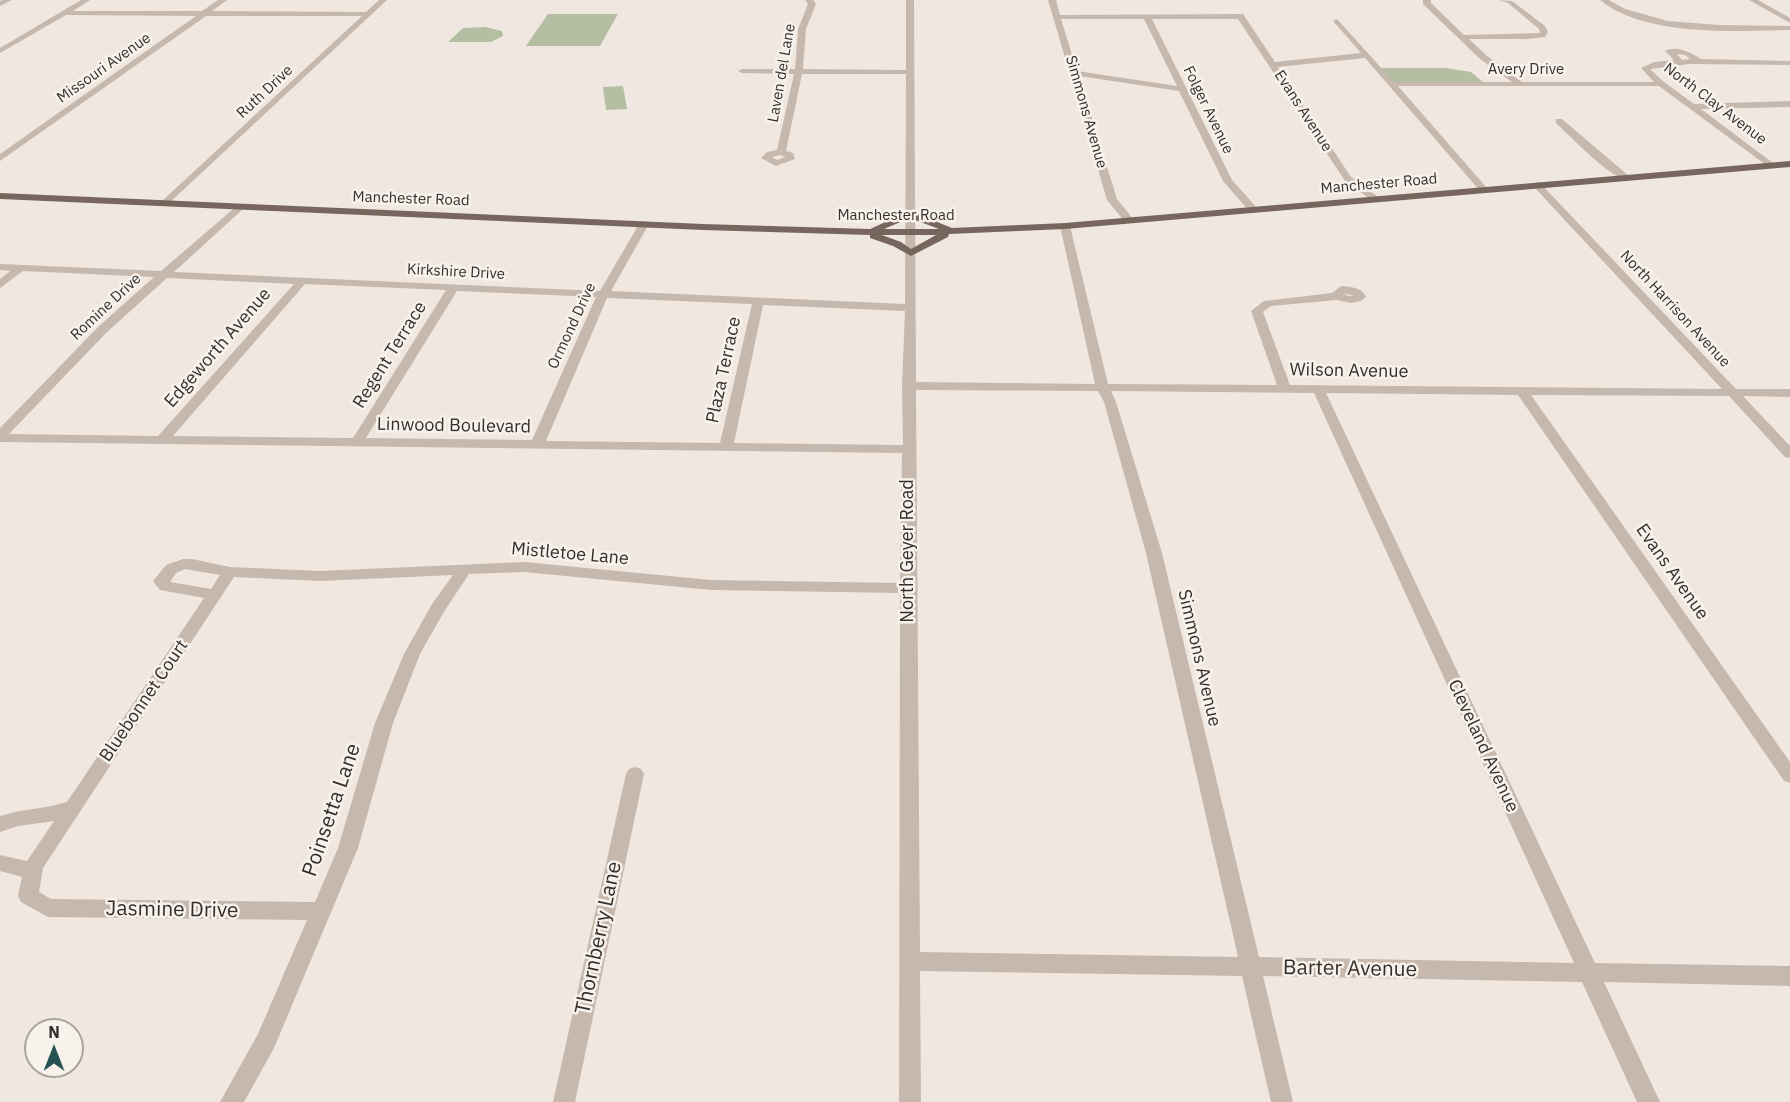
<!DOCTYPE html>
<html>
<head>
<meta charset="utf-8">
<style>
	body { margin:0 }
	#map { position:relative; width:1790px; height:1102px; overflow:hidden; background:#f0e8e0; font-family:"IBM Plex Sans",sans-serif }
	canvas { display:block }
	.north { position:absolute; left:24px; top:1018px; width:60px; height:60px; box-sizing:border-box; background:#f8f2ec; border:2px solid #aaa49f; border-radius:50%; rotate:0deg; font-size:16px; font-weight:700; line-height:24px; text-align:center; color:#362e2b }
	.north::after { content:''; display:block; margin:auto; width:21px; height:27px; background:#255153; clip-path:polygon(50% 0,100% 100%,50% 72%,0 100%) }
</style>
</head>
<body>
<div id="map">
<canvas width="1790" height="1102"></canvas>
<div class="north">N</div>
</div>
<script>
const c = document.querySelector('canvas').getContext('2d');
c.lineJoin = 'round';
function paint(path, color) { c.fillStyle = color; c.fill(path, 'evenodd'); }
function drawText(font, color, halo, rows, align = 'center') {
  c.font = font + ' "IBM Plex Sans",sans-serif'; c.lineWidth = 5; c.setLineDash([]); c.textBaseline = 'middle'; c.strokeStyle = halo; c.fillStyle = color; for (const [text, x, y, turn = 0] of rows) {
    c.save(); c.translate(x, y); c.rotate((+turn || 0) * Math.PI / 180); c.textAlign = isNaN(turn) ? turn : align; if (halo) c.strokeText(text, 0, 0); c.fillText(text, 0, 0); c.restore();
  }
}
paint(new Path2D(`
	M548 14H618L600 46H526Z
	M485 27 502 31 503 36 491 42H448L463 28Z
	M1380 68H1446L1471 72 1483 82H1392Z
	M623 86 627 109 606 110 603 87Z`), '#b5bea2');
paint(new Path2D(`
	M3 0H12L0 6V1Z
	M81 0H90L73 11H202L218 0H227L212 11 366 12 379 0H387L166 206 162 205V201L362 16H206L0 161V154L196 16 66 15 0 53V48Z
	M805 0H813L816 4 806 29 803 69 906 70V0H914L916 382 1095 384 1060 226 1065 223 1070 226 1108 384 1277 385 1251 311 1264 301 1332 293 1341 286C1351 287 1362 287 1366 297L1361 301 1351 303 1337 300 1271 306 1263 312 1290 385 1722 389 1534 187 1532 185 1537 182 1540 183 1736 389H1790V397L1743 396 1790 446V458L1785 457 1729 396 1531 395 1790 762V783L1784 781 1518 395 1326 393 1595 963 1790 966V986L1604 982 1660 1102H1637L1582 982 1263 976 1293 1102H1271L1242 976 920 971 921 1102H899L900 593 711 590 524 572 469 574 445 610 420 654 393 723 358 848 274 1048 244 1102H220L258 1034 307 920 48 917 21 902 18 896 22 877 0 871V855L27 861 54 821 18 826 0 832V816C22 809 44 809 67 802L204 598 160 590 153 581 166 565 183 559H192L230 567 320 571 524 562 711 580 900 583 902 453 0 442V428L98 327 154 277 23 271 0 288V279L10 271 0 270V264L161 271 239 204 243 205V209L174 272 600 291 639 224 644 221 649 224 611 291 905 304 906 74H802L786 151 793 153 795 159 776 166 761 158 767 152 777 150 794 74 742 73 738 71 742 69H795L798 29 808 4ZM780 155 785 157 777 160 772 157ZM167 278 294 284 158 436 9 434 106 333ZM305 284 446 290 353 438 173 436ZM457 291 596 297 532 440 366 438ZM1343 293 1354 296H1348ZM607 298 752 304 720 443 546 441ZM763 305 905 311 902 386 903 445 734 443ZM916 390 1098 391 1104 402 1146 553 1238 957 920 952ZM1111 391 1314 393 1574 963 1259 957 1162 553 1116 402ZM185 569 220 575 211 589 170 582 176 573ZM453 575 432 604 404 654 375 723 338 848 315 902 51 899 39 892 43 868 234 577 320 581Z
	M1048 0H1056L1060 15 1243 14 1275 62 1361 53 1333 21 1337 19 1394 82H1512L1480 59 1423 4V0H1431V3L1464 35 1540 33 1539 29 1508 3 1499 0 1512 1 1545 26 1548 32 1545 37 1528 39H1469L1486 55 1522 82H1654L1641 68 1654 62 1674 60 1665 51C1677 45 1690 52 1701 59L1790 61V65L1690 64 1650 69 1664 82 1694 104 1790 101V107L1701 109 1773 163 1775 165 1770 168 1659 86H1398L1487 188 1489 190 1484 193 1481 192 1365 58 1278 67 1351 177 1378 197V201L1374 202 1345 181 1238 19H1152L1232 180 1258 209 1249 211 1223 181 1179 91 1079 76 1117 199 1134 220 1129 223 1125 222 1107 200ZM1061 19H1144L1177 86 1077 71ZM1677 54 1685 55 1690 59 1682 60Z
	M1600 0H1609L1625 9 1668 21 1719 25 1790 26V30C1735 31 1645 37 1600 0Z
	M1749 0H1758L1790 18V23Z
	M1556 119H1562L1629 176V180C1614 182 1569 135 1556 123Z
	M635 767 641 769 644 774 575 1102H553L626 774 629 769Z`), '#c7b8ad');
paint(new Path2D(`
	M1790 161V167L1065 229 949 234 948 237 911 256 893 246 870 238V235L703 230 0 199V193L703 224 870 229 910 211 952 228 1065 223ZM910 218 939 229H884ZM882 235H936L911 249 901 242Z`), '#76665e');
drawText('15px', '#362e2b', '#f8f2ec', [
	["Missouri Avenue",104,68,-35],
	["Avery Drive",1526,70],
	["Laven del Lane",782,73,-80],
	["Ruth Drive",265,92,-43],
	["North Clay Avenue",1715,104,37],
	["Folger Avenue",1208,110,64],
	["Evans Avenue",1303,111,57],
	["Simmons Avenue",1086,112,74],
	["Manchester Road",1379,184,-5],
	["Manchester Road",411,199,2],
	["Manchester Road",896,216],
	["Kirkshire Drive",456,272,3],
	["Romine Drive",106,307,-43],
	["North Harrison Avenue",1675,309,47],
	["Ormond Drive",572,326,-65]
]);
drawText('18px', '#362e2b', '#f8f2ec', [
	["Edgeworth Avenue",218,348,-49],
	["Regent Terrace",390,355,-58],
	["Plaza Terrace",724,370,-78],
	["Wilson Avenue",1349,371,1],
	["Linwood Boulevard",454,426,1],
	["North Geyer Road",908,551,-90],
	["Mistletoe Lane",570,554,5],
	["Evans Avenue",1672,572,55],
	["Simmons Avenue",1199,658,77],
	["Bluebonnet Court",144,701,-56],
	["Cleveland Avenue",1483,746,65]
]);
drawText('21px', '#362e2b', '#f8f2ec', [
	["Poinsetta Lane",332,810,-71],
	["Jasmine Drive",172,910,1],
	["Thornberry Lane",599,938,-78],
	["Barter Avenue",1350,969,1]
]);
</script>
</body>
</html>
